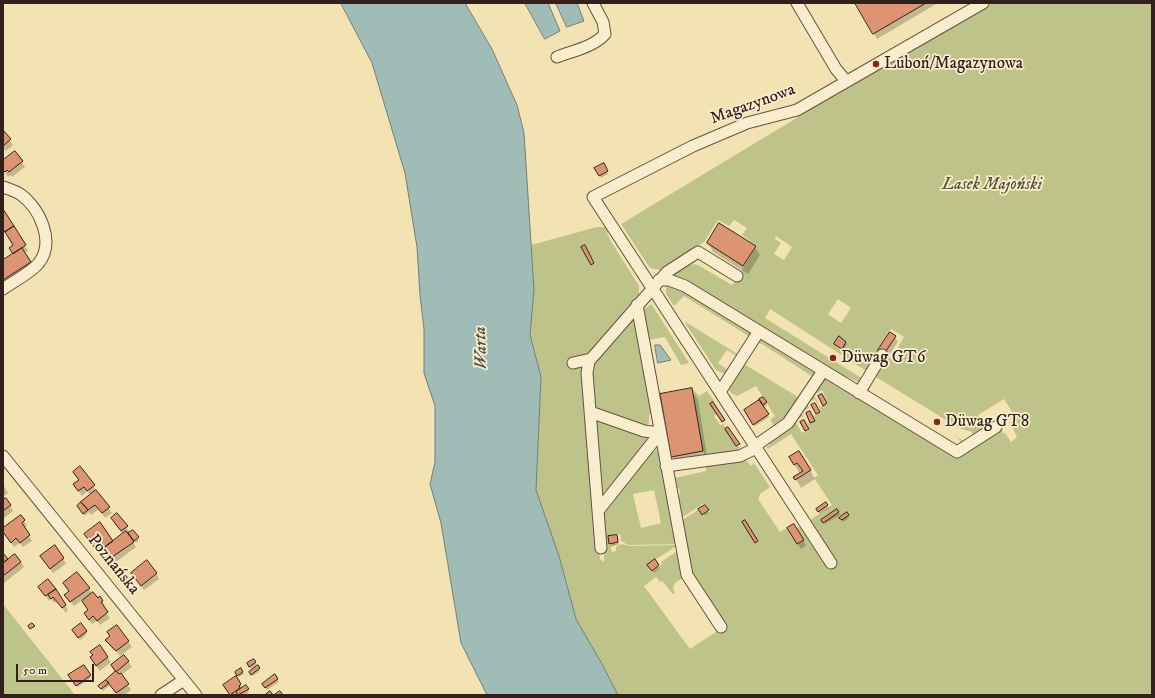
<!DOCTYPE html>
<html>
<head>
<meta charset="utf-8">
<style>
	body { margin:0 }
	#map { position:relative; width:1155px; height:698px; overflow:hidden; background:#f4e3b2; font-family:"IM FELL DW Pica",serif }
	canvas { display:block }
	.frame { position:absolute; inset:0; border:4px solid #32211b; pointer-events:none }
	.scale { position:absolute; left:16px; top:664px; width:78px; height:18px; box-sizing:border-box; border:2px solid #32211b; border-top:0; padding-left:5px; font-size:12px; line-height:14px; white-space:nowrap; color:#32211b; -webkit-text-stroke:3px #f8edcd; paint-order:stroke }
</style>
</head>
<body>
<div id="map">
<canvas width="1155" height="698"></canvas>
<div class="frame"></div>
<div class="scale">50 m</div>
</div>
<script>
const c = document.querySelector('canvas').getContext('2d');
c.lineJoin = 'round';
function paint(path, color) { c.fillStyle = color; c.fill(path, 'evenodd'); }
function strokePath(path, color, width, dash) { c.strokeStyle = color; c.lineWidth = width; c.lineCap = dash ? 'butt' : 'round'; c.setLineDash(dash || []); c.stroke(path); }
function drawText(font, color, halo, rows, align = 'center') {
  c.font = font + ' "IM FELL DW Pica",serif'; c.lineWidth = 3.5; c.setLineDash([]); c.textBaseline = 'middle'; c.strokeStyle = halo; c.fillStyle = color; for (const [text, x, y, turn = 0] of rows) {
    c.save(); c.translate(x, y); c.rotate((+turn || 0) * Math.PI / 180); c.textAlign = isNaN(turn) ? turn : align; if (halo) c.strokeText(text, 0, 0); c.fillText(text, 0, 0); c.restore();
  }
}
paint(new Path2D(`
	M990 3H1152V695H618L602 664 576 619 559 556 536 490 541 377 530 335 534 290 531 245 597 227H605L610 231 607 233 610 240 639 286V296L632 302 634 306 592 355 566 360 568 366 584 365 592 482 600 559 604 562V547L606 546 604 508 647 452 650 450 654 452 656 449 662 460 678 544 628 545 621 541 620 534 608 536 609 545 618 544 611 547 612 552 616 551V547C620 543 623 544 629 546L678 545 647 565 653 572 662 564 661 562 679 550 686 580 681 579 676 582 673 587 675 593 673 594 662 581 660 582 656 577 644 586 690 649 716 632V631L726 624 697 581 694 583 690 577 679 522 698 510 703 516 710 511 704 503 678 520 674 496 680 495 679 488 673 489 670 479 706 471V466L709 463 737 460 744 461 746 460 751 466 754 463 770 487 760 494 758 499 780 532 787 528 798 544 804 540 797 528 801 526 827 565 834 560 809 521 832 505 814 478 818 475 791 434 768 449 766 447 770 445 768 440C778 433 788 428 795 419 806 404 814 384 827 377L956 456 1002 428 1003 434 1005 433 1011 442 1017 437 1010 422 1016 418 1004 399 978 415 987 430 963 445 961 444 962 442 954 435 965 442 972 437V432L962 429 951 423 876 377 877 372 887 356 895 361 900 353 896 351 904 337 891 329 877 350 878 351 868 367V372L770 309 765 318 863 379 860 383 847 377 845 378 832 374 689 285 668 277C676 269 687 262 698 265L732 285 757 246 742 235 747 228 734 220 729 226 718 220 704 242 667 269 660 270 650 268 621 224 896 58 921 40ZM776 236 792 247 784 260 774 254 781 243 775 239ZM585 245 594 262 591 265 581 247ZM838 299 851 308 841 323 828 314ZM822 390 828 403 820 407 814 395ZM815 399 821 411 813 416 815 420 808 424 801 412 809 408 807 403ZM803 416 810 429 802 433 795 421ZM654 490 661 523 641 528 633 494Z
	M666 282 685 289 753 331 749 338 747 335 684 296 674 306 666 294Z
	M650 305H652L689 363 681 365 665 337 648 340 643 310Z
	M635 311 654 414 649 415V423L646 426 594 411 592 364Z
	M684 321 739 355 738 357 727 350 718 363 728 370 725 374 716 370Z
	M762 336 817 373 793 414 776 428 770 420 775 416 756 386 737 396 731 393 729 389 744 364 798 397 813 377 762 344 757 343Z
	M692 388 699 396 707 391 715 402 711 405 717 414 714 416 720 425 723 424 740 449 735 452 704 455Z
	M595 419 646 436 648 444 599 507Z
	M3 604 75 695H3Z`), '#bec38a');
const water = new Path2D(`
	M341 3H465L492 49 517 105 524 133 534 290 530 335 541 377 536 490 559 556 576 619 602 664 618 695H487L461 643 441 523 430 484 435 462V406L424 373V329L420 295 417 247 405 173 372 63Z
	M525 3H548L560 31 545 39Z
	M556 3H577L584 21 567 27Z
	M655 345H660L671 360 658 363Z`);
paint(water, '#9fbcb6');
strokePath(water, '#737e78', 1);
paint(new Path2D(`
	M856 3H938L877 39Z
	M3 132 13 145 6 151 3 147Z
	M15 152 25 167 12 177 11 175 8 177 3 169V161Z
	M603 165 608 174 601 178 596 168Z
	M3 211 28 251 24 253 35 270 3 291V261L14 254V246L3 228Z
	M719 224 755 247 760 255 748 274 713 252 708 243Z
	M895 337 898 342 887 358 882 355Z
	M846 342 847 345 843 350 835 344Z
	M691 389 698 400 708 462 678 468 672 456Z
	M763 398 767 405 763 408 769 417 755 426 745 411Z
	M790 457 810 470 815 479 801 488 795 478 800 474Z
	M80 468 112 513 105 518 99 509 91 515 89 512 85 516 79 508 91 496 87 491 82 496 74 485 79 481 74 472Z
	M3 484 8 493 4 496 3 495Z
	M3 501 10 505 13 511 3 519Z
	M826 504 829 508 820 514 817 510Z
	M704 506 709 513 704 516 700 509Z
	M837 511 840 515 825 524 823 520Z
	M117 514 130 533 139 540 136 543 129 533 127 534 136 547 116 562 109 552 101 557 88 539 113 542 123 534 112 518Z
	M846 514 849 518 843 522 841 518Z
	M21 516 27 526 24 528 32 541 23 547 20 543 14 547 3 530Z
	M791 534 803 540 806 545 801 549Z
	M617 536 619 544 612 546 610 543Z
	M3 554 8 561 21 562 24 567 3 584Z
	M63 558 66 564 53 573 44 561Z
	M654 561 660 568 654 573 650 567Z
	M156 573 159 579 144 590 135 578Z
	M48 581 68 610 66 613 57 601 54 603 51 599 49 601 43 592Z
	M64 583 89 589 97 600 102 601 105 606 103 608 110 618 100 625 97 621 92 624 88 619 89 611 82 600 74 606 69 600 70 592Z
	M117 626 132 647 120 656 115 649 113 650 106 640 111 637Z
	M86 631 87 634 80 640 74 632Z
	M100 646 111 662 100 671 94 663V656Z
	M124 656 132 667 121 675 131 690 124 695H118L110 685 103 691 100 688 116 672 112 665Z
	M254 660 257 665 251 669 248 664Z
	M83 666 91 678 78 687 70 675Z
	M258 667 260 671 253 676 250 672Z
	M240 669 244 674 239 677 236 672Z
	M275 676 279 682 267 690 263 684Z
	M240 684 243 688 246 687 249 692 245 695H231L227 690Z`), '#0003');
const building = new Path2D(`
	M855 3H926L873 34Z
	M3 130 11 139 3 146Z
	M15 151 23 161 9 172 7 170 5 172 3 170V160Z
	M604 163 608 171 599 176 594 168Z
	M3 209 14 226 5 232 3 229Z
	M719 223 756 246 743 266 707 243Z
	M14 226 26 245 13 254 9 248 13 245 5 232Z
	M585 245 594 263 591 265 581 247Z
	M22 248 31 262 3 280V260Z
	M890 332 896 336 884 354 878 350Z
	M839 336 846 342 842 349 834 344Z
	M692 388 703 451 671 457 660 394Z
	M822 394 827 403 823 406 818 396Z
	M763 397 767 402 763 405 759 399Z
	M759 400 769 414 753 425 744 410Z
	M713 402 725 420 722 422 710 404Z
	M815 403 820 412 816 414 811 405Z
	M810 411 815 421 810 423 806 413Z
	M804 420 809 429 805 431 800 422Z
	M728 427 740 444 736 446 725 429Z
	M799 451 811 470 795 480 793 477 803 471 797 463 794 465 789 457Z
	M80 466 95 485 87 491 84 487 78 491 73 484 79 480 73 472Z
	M96 490 110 507 102 513 95 505 88 510 81 502Z
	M6 498 11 505 3 511V500Z
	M81 502 88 510 83 514 77 506Z
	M826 502 828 505 818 512 816 509Z
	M705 505 709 510 702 515 698 509Z
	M837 509 839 512 823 523 821 520Z
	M847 512 849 515 842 520 839 518Z
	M117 513 128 526 121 531 111 518Z
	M21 515 25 520 22 523 30 535 20 543 16 538 11 543 3 532V528Z
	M745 520 758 541 755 543 742 522Z
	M100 522 113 541 98 552 84 534Z
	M794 524 804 540 797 544 787 528Z
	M133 530 139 537 134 541 128 533Z
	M126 531 134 542 112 557 105 547Z
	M617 535 618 542 609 544 608 536Z
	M55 545 64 558 50 569 40 556Z
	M3 553 8 559 3 563Z
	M15 554 21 562 3 576V563Z
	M655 559 659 565 652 571 647 565Z
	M147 560 157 573 141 586 131 573Z
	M77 572 90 588 70 602 64 595 69 591 63 583Z
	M48 579 56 589 45 596 38 587Z
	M56 589 66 605 62 608 53 597 51 599 48 595Z
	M93 592 98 598 100 596 103 601 101 602 108 612 97 621 93 616 89 620 84 613 88 610 82 601Z
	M32 623 35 626 30 629 28 626Z
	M81 623 87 631 78 638 72 630Z
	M117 625 129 641 116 651 105 640 110 636 107 632Z
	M100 645 108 657 96 666 90 657 93 655 90 652Z
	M124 655 129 661 116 672 111 665Z
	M254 659 256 662 249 667 247 663Z
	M84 665 91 675 76 686 68 675Z
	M258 665 260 668 251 675 249 672Z
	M241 668 243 672 237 676 235 672Z
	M116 671 119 674 121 673 129 684 116 693 106 680Z
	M275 674 278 679 265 688 262 684Z
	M236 676 241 684 239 686 240 688 230 695 223 685Z
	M106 680 109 683 101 689 98 686Z
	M246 685 249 689 238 695 236 692Z
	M270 691 273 695H265Z
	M280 691 283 695H274Z`);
paint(building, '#dd9473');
strokePath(building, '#32211b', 1);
const minor = new Path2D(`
	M797 3 836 69 846 81
	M557 57C572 51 594 47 605 34L603 22 593 3
	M3 187C9 189 15 191 20 194 40 208 56 243 38 264 29 274 14 281 3 289
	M659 280H669L685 286 957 452 996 427
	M637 305 687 575 721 627
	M589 361 587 373 601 548
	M573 363 591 359 667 272 698 252 737 276
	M720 392 759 331
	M859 393 882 355
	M590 412 644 431 660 433
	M755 446 788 423 823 371
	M3 456 196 695
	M666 466 740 456 756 448
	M598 511 660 433
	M831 563 593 197 693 146 747 123 797 110 983 3
	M161 695 184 680`);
strokePath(minor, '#625241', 13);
strokePath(minor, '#f8edcd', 11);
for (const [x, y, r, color] of [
	[876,64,4,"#8f2418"],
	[833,358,4,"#8f2418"],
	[937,422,4,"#8f2418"]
]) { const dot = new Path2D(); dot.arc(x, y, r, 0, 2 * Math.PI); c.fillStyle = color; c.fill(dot); strokePath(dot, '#f8edcd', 1.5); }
drawText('17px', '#32211b', '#f8edcd', [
	["Luboń/Magazynowa",884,64],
	["Düwag GT6",841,358],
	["Düwag GT8",945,422]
], 'left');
drawText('17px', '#32211b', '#f8edcd', [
	["Magazynowa",753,105,-20],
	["Poznańska",113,565,51]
]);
drawText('italic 17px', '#5c523c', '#f8edcd', [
	["Lasek Majoński",992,185]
]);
drawText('italic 18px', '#53504a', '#f8edcd', [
	["Warta",482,348,-92]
]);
</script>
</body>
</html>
